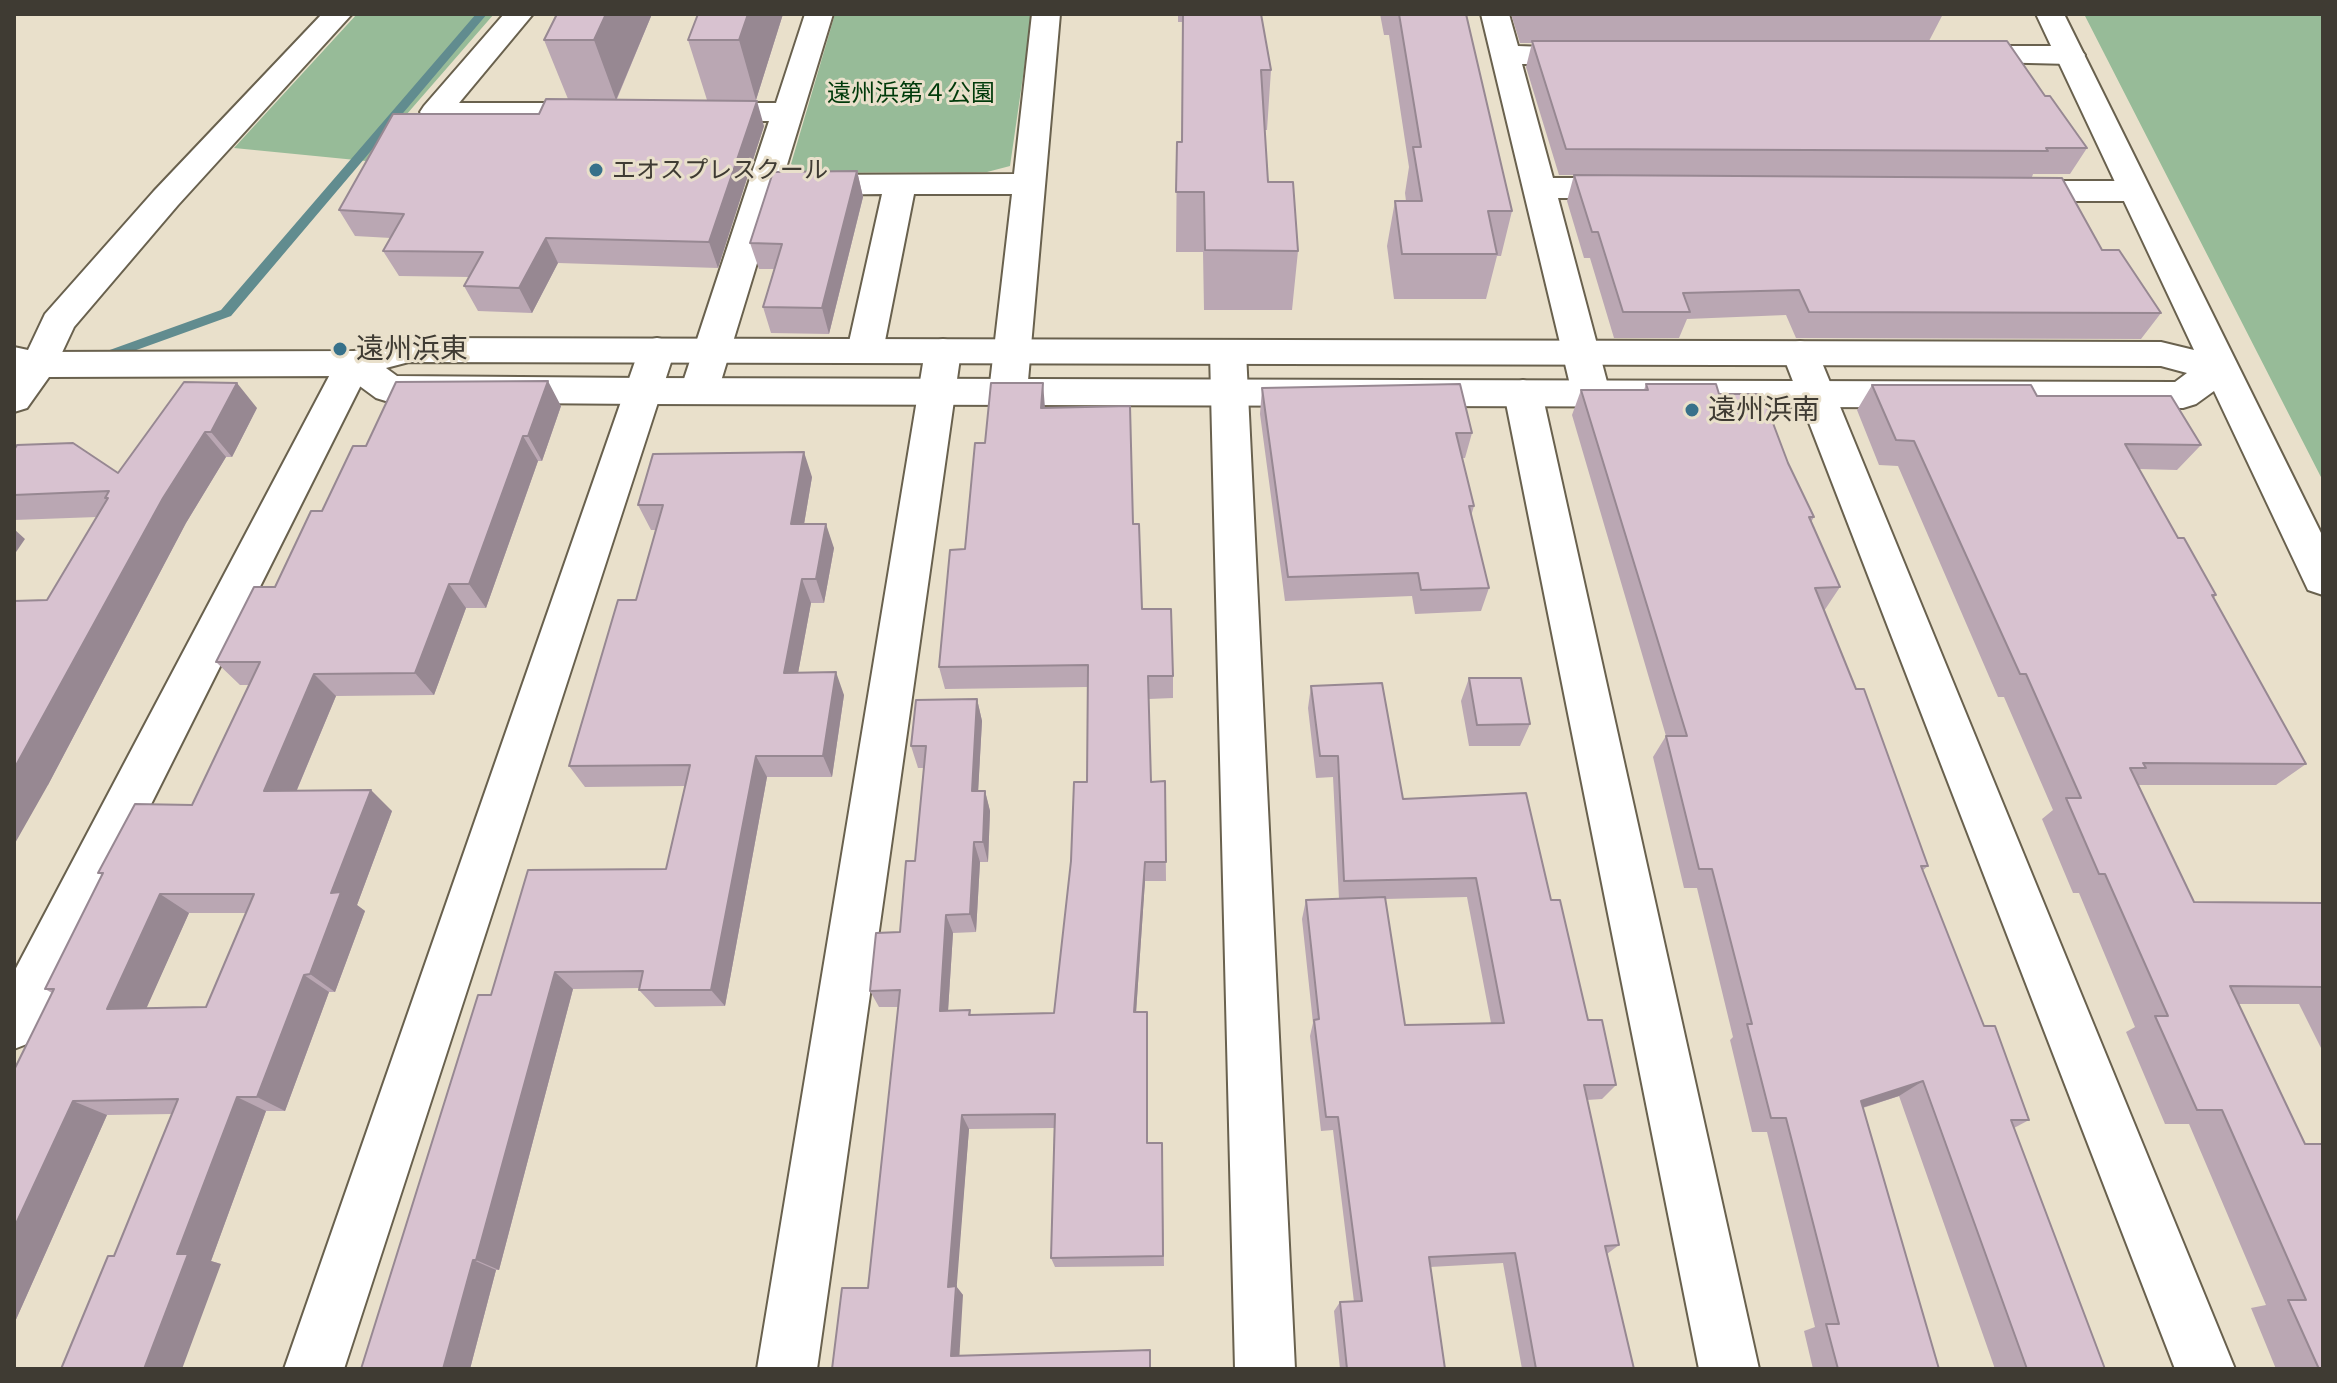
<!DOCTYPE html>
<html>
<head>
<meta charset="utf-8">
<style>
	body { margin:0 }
	#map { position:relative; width:2337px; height:1383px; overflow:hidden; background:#e9e0cb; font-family:"Exo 2",sans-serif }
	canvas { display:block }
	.frame { position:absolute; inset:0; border:16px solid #3f3b33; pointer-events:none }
</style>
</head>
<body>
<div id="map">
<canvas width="2337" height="1383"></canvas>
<div class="frame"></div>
</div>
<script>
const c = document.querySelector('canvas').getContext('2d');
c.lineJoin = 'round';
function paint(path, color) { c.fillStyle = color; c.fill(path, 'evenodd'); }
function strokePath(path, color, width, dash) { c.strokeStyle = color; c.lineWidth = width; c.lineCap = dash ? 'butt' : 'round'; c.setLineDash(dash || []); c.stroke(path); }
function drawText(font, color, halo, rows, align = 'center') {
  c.font = font + ' "Exo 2","Noto Sans JP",sans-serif'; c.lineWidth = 6; c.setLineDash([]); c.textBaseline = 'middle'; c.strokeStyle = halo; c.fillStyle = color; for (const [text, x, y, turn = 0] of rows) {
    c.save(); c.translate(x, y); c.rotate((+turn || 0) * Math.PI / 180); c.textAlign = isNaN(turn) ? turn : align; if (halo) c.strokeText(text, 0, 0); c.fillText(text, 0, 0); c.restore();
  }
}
paint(new Path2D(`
	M357 14H494L366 161 234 148Z
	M835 14H1032L1010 166 987 172 802 173 791 164Z
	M2084 14H2323V481Z`), '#97bb98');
paint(new Path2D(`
	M476 14H487L231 316 103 362H93V356L221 310Z`), '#618c8f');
const minor = new Path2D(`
	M322 14H352L178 205 74 327 52 374 39 378 14 371V347L28 350 45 314 154 191Z
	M504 14H533L459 103H600L611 106 615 112 611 118 600 121H435L424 118 420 112 424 106Z
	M805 14H833L718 391 712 400 699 404 686 400 680 391 769 121H701L690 118 686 112 690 106 701 103H776Z
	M1032 14H1060L1027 392 1021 401 1008 405 995 401 989 392 1012 194H914L883 351 878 360 865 363 852 360 847 351 882 194 801 195 790 192 785 185 790 178 801 175 1014 174Z
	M1481 14H1509L1518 46 1597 49 1602 55 1597 61 1587 64H1522L1553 178H1629L1640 181 1645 188 1640 195 1629 198H1558L1610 393 1604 402 1591 406 1578 402 1572 393Z
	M1956 46H2070L2080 49 2085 55 2080 61 2070 64 1946 61 1941 55 1946 49Z
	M2010 181H2135L2146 184 2151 191 2146 198 2135 201H2010L1999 198 1994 191 1999 184Z
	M657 338 670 341 675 350 344 1369H284L639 350 644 341Z
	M943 339 956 342 961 351 817 1369H757L925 351 930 342Z
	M1228 340 1241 343 1246 352 1295 1369H1235L1210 352 1215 343Z
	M1800 341 1813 344 1818 353 2235 1369H2175L1782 353 1787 344Z
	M354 351 367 354 372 363 32 1042 14 1049V972L336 363 341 354Z
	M1523 380 1536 384 1542 393 1759 1369H1699L1504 393 1510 384Z`);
const tertiary = new Path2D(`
	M2036 14H2064L2323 537V595L2308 590 2214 391 2196 404 2183 408 644 404 389 402 376 398 346 376 49 377 27 408 14 412C14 385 8 361 39 352L354 351 409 338 2161 342 2194 350ZM409 362 2161 366 2187 373 2175 382 644 378 397 376 386 368Z`);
strokePath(minor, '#69614e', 4);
strokePath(tertiary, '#69614e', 4);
paint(minor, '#fff');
paint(tertiary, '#fff');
paint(new Path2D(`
	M557 14H652L617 99 764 126 718 268 558 263 532 313 478 311 464 286 469 277 399 276 383 251 391 238 355 236 339 210 539 114 568 99 544 40Z
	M783 14 756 100H707L688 40Z
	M1178 14H1261L1271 70 1267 130H1265L1268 182 1298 251 1292 310H1204L1203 252H1176L1177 142H1182V22H1178Z
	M1380 14H1466L1512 211 1501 256H1497L1486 299H1394L1387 246 1395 201H1406L1405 193 1409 167 1389 35H1384Z
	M1511 14H1943L1929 41 2045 96 2087 148 2070 174H2033L2032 177 2161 313 2141 339 1796 338 1786 315 1687 319 1679 338H1614L1590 258H1584L1567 201 1574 175H1559L1526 67 1532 43H1520Z
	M857 171 863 197 829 334 771 333 763 307 774 269H759L750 243Z
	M1646 384 1719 394 1788 463 1814 517 1811 522 1840 587 1824 611 1928 866 1922 871 1984 1026 2029 1120 2014 1128 2105 1369H1995L1899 1096 1863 1108 1939 1369H1813L1804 1331 1815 1327 1767 1132H1752L1730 1040 1733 1037 1697 888H1684L1653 757 1666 736 1572 415 1581 390H1644Z
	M1872 385 2037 396 2201 445 2177 470 2139 469 2178 538 2216 595 2214 598 2306 764 2276 785H2138L2194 902 2323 903V1052L2299 1004H2238L2323 1369H2276L2251 1308 2266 1305 2189 1124H2165L2126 1032 2135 1027 2079 893H2073L2042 819 2053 810 2004 697H1998L1898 466 1879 465 1857 410Z
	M1262 388 1472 433 1465 458H1462L1474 506 1471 516 1489 588 1481 611 1415 614 1412 596 1285 601 1260 414Z
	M561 406 542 461H538L486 608H466L434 695 336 696 297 790 392 811 357 905 365 911 335 992H329L285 1111H266L211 1261 221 1264 114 1256 172 1114 107 1115 14 1324V1070L52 993 45 989 102 875 98 873 192 805 250 685H240L216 662 275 587 322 511 366 446ZM189 913H246L206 1007 146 1008Z
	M257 408 232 457H226L186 523 48 785 47 600 97 517 14 520V450L118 473Z
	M1045 408 1133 524 1142 609 1173 676V698L1149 699 1151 782 1165 781 1166 881H1145L1136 1012H1147L1148 1143H1162L1164 1266 1055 1267 1051 1258 1054 1128 969 1129 956 1286 963 1295 832 1369 868 1288 899 1007H879L870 991 900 932 915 861 924 768H918L911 746 977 699 982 721 978 791H985L990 811 988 862H980L976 932 953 933 948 1011 970 1010 971 1015 1054 1013 1087 782V687L945 689 939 667 965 549 985 443Z
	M812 477 804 524 834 548 824 603H811L798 673 844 695 832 777H767L725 1006 655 1007 639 990V988L573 989 499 1270H496L470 1369H361L491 995 666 869 685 786 585 787 569 766 636 600 656 530H651L638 505Z
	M1469 678 1530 724 1520 746H1469L1461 701Z
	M1311 686 1403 799 1551 900 1588 1020 1616 1085 1602 1099 1587 1100 1619 1245 1607 1254 1634 1369H1522L1503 1263 1430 1267 1445 1369H1340L1334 1311 1340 1302H1354L1333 1130 1321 1131 1310 1036 1313 1023 1302 919 1306 900 1339 899 1333 777 1316 778 1308 708ZM1467 897 1491 1023 1405 1025 1385 899Z`), '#baa7b3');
paint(new Path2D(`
	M606 14H652L616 100 594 40Z
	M748 14H783L756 100 739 40Z
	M757 101 764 126 718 268 709 242Z
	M857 171 863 197 829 334 822 308Z
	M546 238 558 263 532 313 519 288Z
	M548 381 561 406 542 461 528 436Z
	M237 383 257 408 232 457 211 432Z
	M1043 383 1045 408H1041Z
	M205 432 226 457 186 523 48 785 14 845V769L163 498Z
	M523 436 538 461 486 608 469 584Z
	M804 452 812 477 800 548 791 524Z
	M826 524 834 548 824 603 816 579Z
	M14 529 25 539 14 555Z
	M802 579 811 603 794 695 784 673Z
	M449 584 466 608 434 695 415 673Z
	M836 672 844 695 832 777 823 756Z
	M314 674 336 696 288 811 264 791Z
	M977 699 982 721 977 812 972 791Z
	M756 756 767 777 725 1006 711 990Z
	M371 790 392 811 357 905 365 911 335 992 310 974 331 893Z
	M985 791 990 811 988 862 983 842Z
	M974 842 980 862 976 932 970 914Z
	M1145 862V881L1135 1028 1134 1012Z
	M160 894 189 913 139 1025 107 1009Z
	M946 915 953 933 947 1027 940 1011Z
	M555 972 573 989 499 1270 476 1260Z
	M304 975 329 992 285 1111 257 1097Z
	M1923 1081 1899 1096 1839 1115 1861 1101Z
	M237 1097 266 1111 211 1261 221 1264 182 1369H144L177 1254Z
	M73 1101 107 1115 14 1324V1228Z
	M962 1115 969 1129 956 1296 948 1287Z
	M473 1260 496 1270 470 1369H443Z
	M956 1286 963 1295 959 1363 951 1356Z`), '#978892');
const building = new Path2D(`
	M557 14H606L594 40H544Z
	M698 14H748L739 40H688Z
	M1183 14H1261L1271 70H1261L1268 182H1293L1298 251 1205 250 1204 192H1176L1177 142H1182Z
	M1399 14H1466L1512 211H1488L1497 254H1402L1395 201H1422L1413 147H1421Z
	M1532 41H2007L2045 96H2050L2087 148H2046L2048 151 1566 149Z
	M546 99 757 101 709 242 546 238 519 288 464 286 483 252 383 251 404 214 339 210 393 114H539Z
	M857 171 822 308 763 307 782 244 750 243 773 172Z
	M1574 175 2062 178 2102 250H2119L2161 313 1809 312 1799 290 1683 293 1690 312H1623L1598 232H1592Z
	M548 381 528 436H523L469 584H449L415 673 314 674 264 791 371 790 331 893 341 892 310 974 304 975 257 1097H237L177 1254H188L144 1369H61L108 1256H114L178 1099 73 1101 14 1228V1070L54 989H45L103 873H98L135 804 192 805 260 662H216L254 587H275L311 511H322L353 446H366L396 382ZM160 894H254L206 1007 107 1009Z
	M184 382 237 383 211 432H205L163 498 14 769V601L47 600 108 498H105L109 491 14 495V450L17 445 73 443 118 473Z
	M991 383H1043L1041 408 1130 406 1133 524H1139L1142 609H1171L1173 676H1148L1151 782 1165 781 1166 862H1145L1134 1012H1147V1143H1162L1163 1256 1051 1258 1055 1114 962 1115 948 1287 956 1286 951 1356 1150 1350V1369H832L842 1288H868L900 990 870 991 876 933 900 932 906 861H915L926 746H911L916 700 977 699 972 791H985L983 842H974L970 914 946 915 940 1011 970 1010 969 1015 1054 1013 1071 861 1074 782H1087L1088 665 939 667 950 550 965 549 975 443H985Z
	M1460 384 1472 433H1456L1474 506H1469L1489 588 1421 590 1418 573 1288 577 1262 388Z
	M1646 384H1716L1719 394H1762L1788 463 1814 517H1809L1840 587 1815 588 1856 689H1864L1928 866H1921L1984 1026H1995L2029 1120H2011L2105 1369H2027L1923 1081 1861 1101 1939 1369H1838L1826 1324H1839L1786 1118H1771L1747 1024H1752L1712 869H1699L1666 736H1687L1581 390H1648Z
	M1872 385H2031L2037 396H2171L2201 445 2125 444 2178 538H2184L2216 595H2212L2306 764 2143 763 2146 768H2130L2194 902 2323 903V987L2230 986 2305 1144H2323V1369H2319L2288 1300H2306L2222 1110H2197L2155 1016H2168L2105 874H2099L2066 798H2081L2026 674H2020L1914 441 1896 440Z
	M804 452 791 524H826L816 579H802L784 673 836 672 823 756H756L711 990H639L643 971 555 972 476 1260H473L443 1369H361L478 995H491L528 870 666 869 690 765 569 766 618 600H636L663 505H638L653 454Z
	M1469 678H1521L1530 724 1477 725Z
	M1382 683 1403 799 1526 793 1551 900H1560L1588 1020H1602L1616 1085H1584L1619 1245 1605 1246 1634 1369H1536L1515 1253 1429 1257 1445 1369H1347L1340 1302 1362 1301 1338 1117H1326L1314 1020 1319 1019 1306 900 1385 897 1405 1025 1504 1023 1476 878 1344 881 1338 756H1320L1311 686Z`);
paint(building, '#d8c2d0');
strokePath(building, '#978892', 2);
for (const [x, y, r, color] of [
	[596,170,8,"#37718a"],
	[340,349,8,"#37718a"],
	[1692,410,8,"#37718a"]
]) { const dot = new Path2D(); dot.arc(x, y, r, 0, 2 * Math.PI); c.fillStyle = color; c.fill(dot); strokePath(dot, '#e9e0cb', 3); }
drawText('24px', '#003a0a', '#e9e0cb', [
	["遠州浜第４公園",911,93]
]);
drawText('24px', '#3f3b33', '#e9e0cb', [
	["エオスプレスクール",612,170]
], 'left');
drawText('28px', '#3f3b33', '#e9e0cb', [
	["遠州浜東",356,349],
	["遠州浜南",1708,410]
], 'left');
</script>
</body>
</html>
